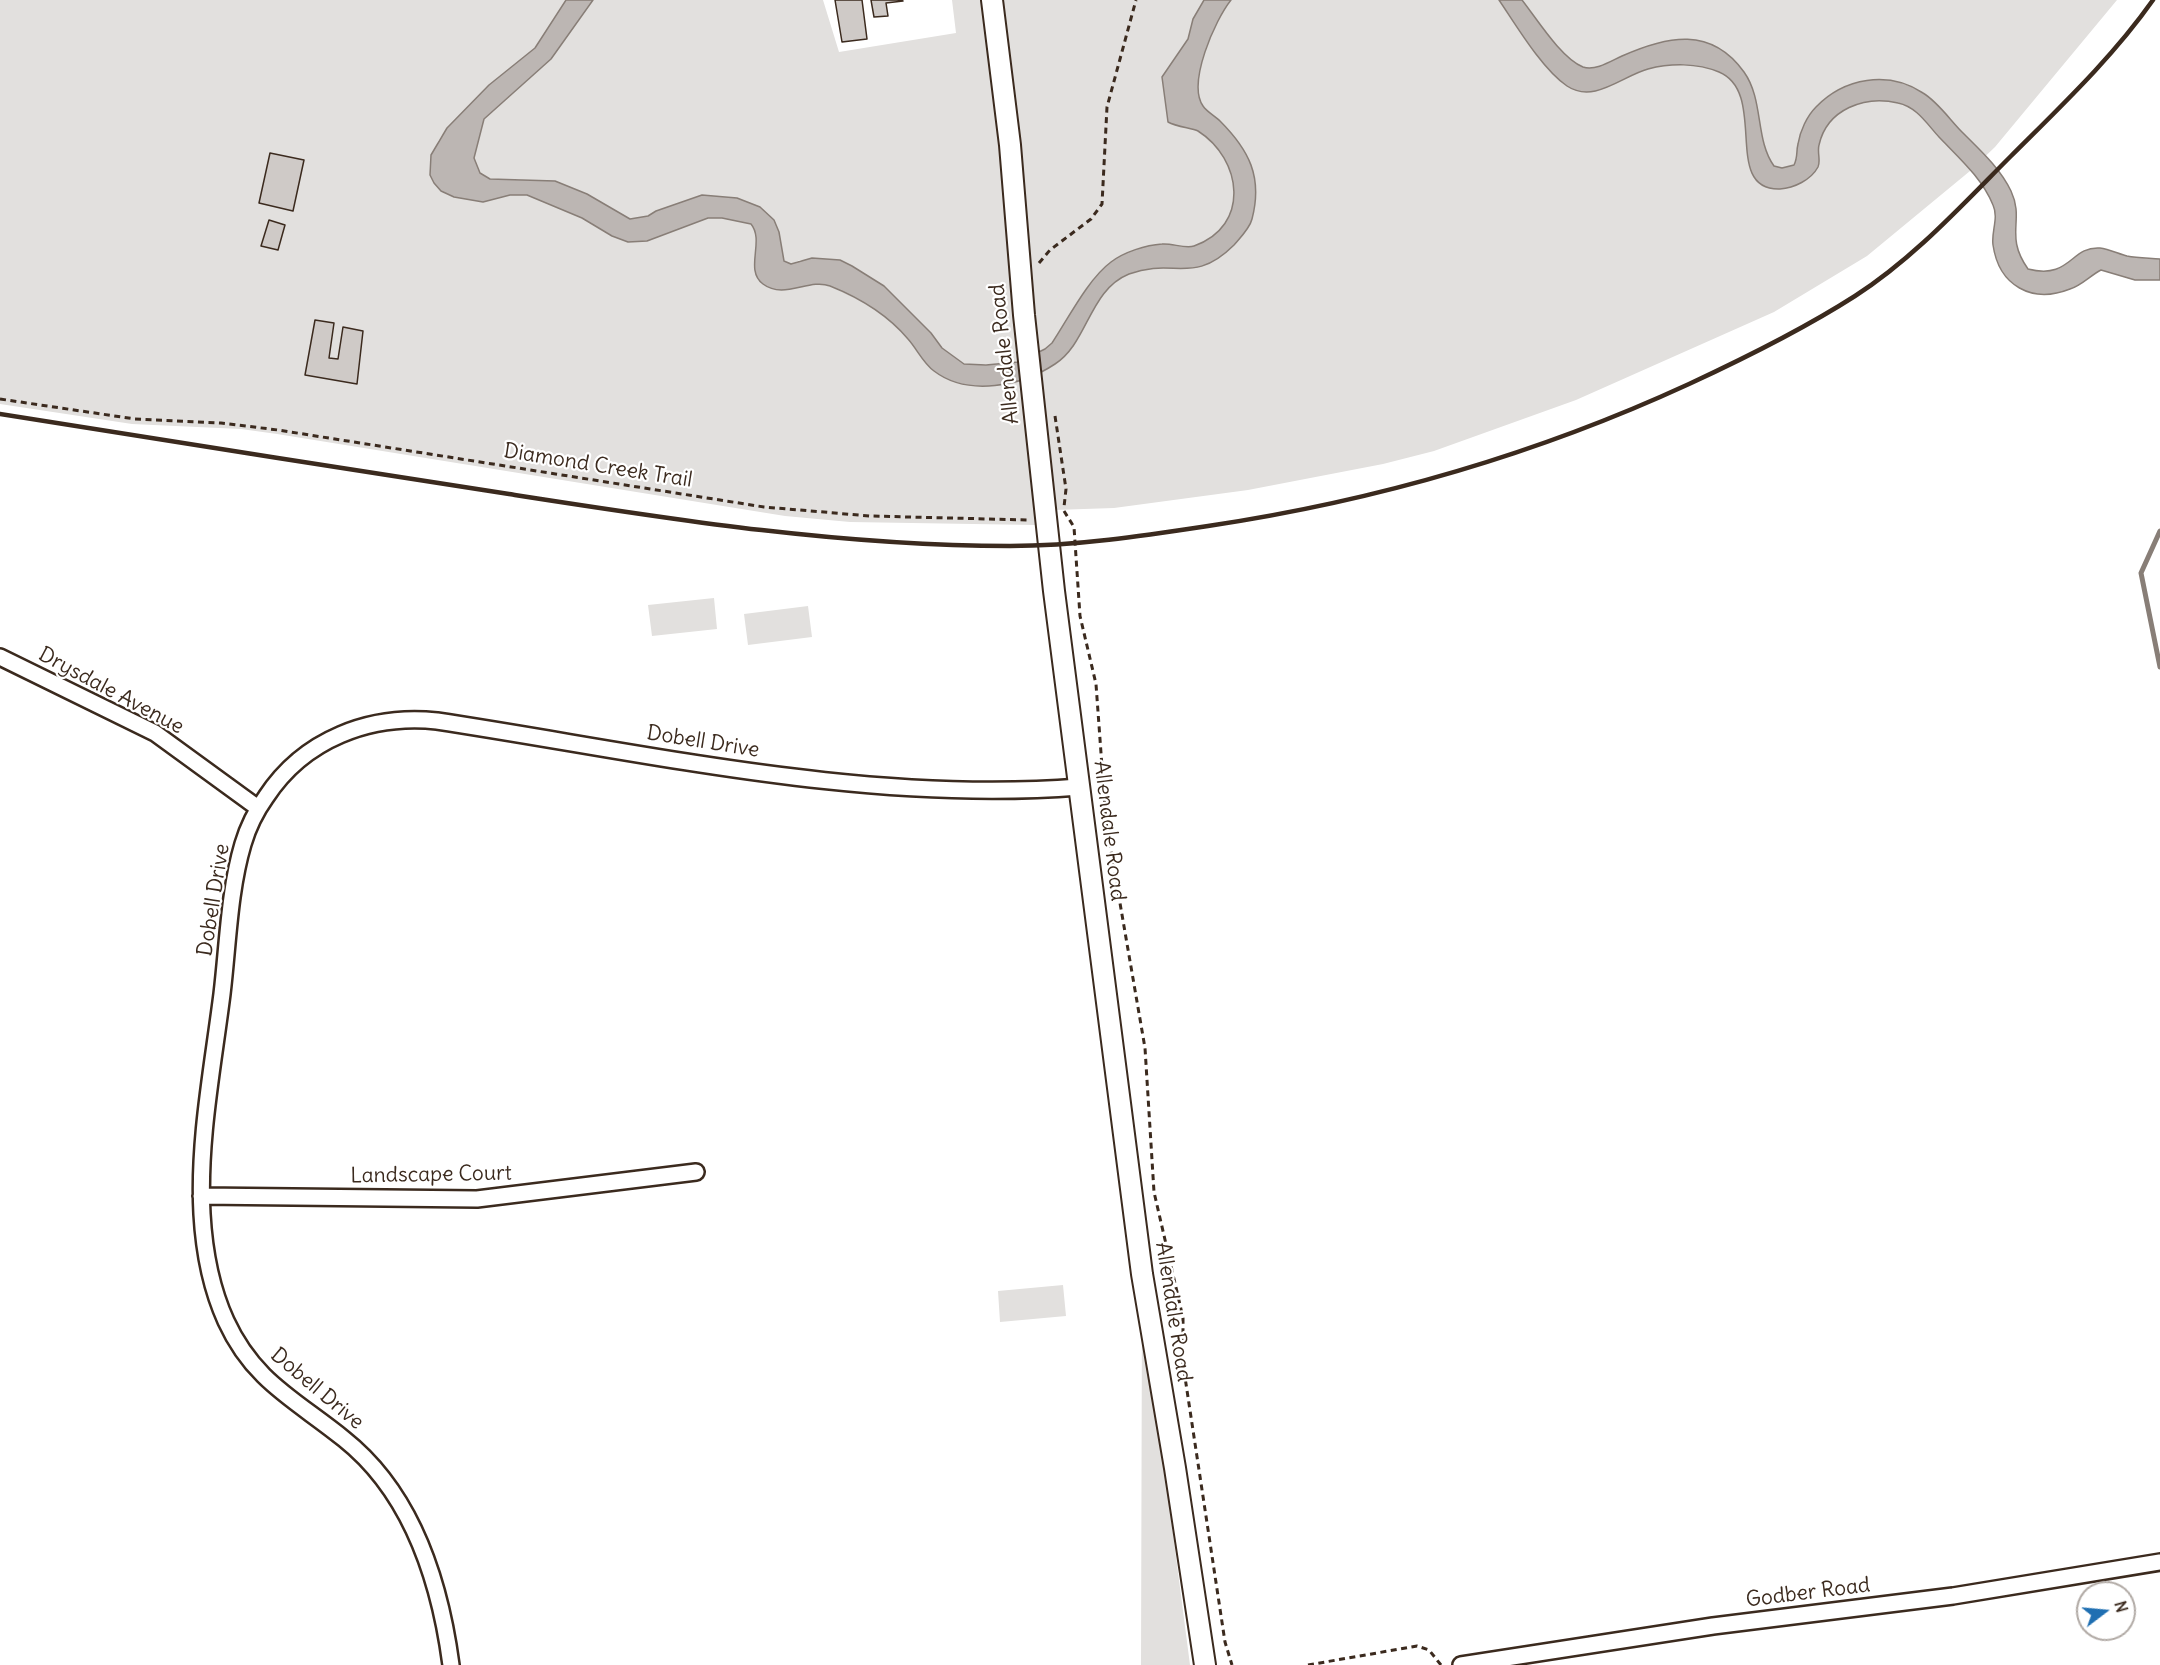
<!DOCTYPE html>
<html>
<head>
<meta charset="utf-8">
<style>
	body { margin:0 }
	#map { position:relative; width:2160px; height:1665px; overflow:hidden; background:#fff; font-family:Delius,sans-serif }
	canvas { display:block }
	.north { position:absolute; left:2076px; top:1581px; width:60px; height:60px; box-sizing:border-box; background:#fff; border:2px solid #b1aaa5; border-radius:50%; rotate:74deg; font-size:16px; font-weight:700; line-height:24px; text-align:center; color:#3b2a1e }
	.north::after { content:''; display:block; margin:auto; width:21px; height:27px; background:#1f6fb2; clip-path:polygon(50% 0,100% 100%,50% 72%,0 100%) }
</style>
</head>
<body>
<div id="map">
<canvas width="2160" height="1665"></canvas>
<div class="north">N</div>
</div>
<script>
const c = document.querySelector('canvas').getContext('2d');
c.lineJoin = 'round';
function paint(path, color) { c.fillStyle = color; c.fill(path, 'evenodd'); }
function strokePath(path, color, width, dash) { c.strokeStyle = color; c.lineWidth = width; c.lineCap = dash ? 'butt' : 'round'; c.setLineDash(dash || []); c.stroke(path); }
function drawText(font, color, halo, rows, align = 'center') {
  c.font = font + ' Delius,sans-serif'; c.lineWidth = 4.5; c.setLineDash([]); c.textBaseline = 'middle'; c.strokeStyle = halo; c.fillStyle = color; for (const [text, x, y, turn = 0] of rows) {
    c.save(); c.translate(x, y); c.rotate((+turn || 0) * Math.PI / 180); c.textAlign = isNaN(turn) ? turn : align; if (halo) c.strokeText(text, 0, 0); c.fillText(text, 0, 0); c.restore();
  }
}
paint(new Path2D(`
	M0 0H566L535 48 489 85 447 128 438 141 430 175 441 191 483 202 510 195H527L582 218 612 236 647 241 708 218H722L751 224C764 240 745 271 764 284 785 300 810 277 831 287 856 298 878 308 897 327 918 346 927 374 957 381 974 386 1007 379 1026 378L1035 525 850 522 785 516 277 434 241 429 132 424 0 404Z
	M593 0H823L839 52 956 33 952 0H984L1023 360 1005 364H964L942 348 931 333 884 286 852 266 800 260 791 264 784 260 774 220 760 207 737 198 702 195 656 211 648 216 630 219 587 194 518 179H490L480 173 474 158 484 119 551 59Z
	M1002 0H2117L1995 147 1970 171 1867 256 1774 312 1576 400 1434 451 1383 464 1248 490 1114 508 1054 510 1035 355 1018 131Z
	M714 598 717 629 652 636 648 605Z
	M808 606 812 637 748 645 744 614Z
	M1063 1285 1066 1316 1000 1322 998 1291Z
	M1142 1294 1190 1665H1141Z`), '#e2e0de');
const water = new Path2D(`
	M566 0H593L551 59 484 119 474 158 480 173 490 179 555 181 587 194 630 219 648 216 656 211 702 195 737 198 760 207 774 220 779 232 784 261 791 264 812 258 840 260 852 266 884 286 931 333 942 348 964 364 986 365 1018 362 1045 349 1052 343C1068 319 1088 279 1111 262 1124 252 1146 245 1162 244 1172 243 1185 249 1194 246 1251 226 1242 159 1198 131 1192 128 1177 127 1168 122L1162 77 1188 39 1193 19 1204 0H1231C1215 20 1187 83 1203 106 1207 112 1215 116 1220 121 1249 150 1263 177 1252 219 1250 228 1240 238 1234 245 1193 286 1174 257 1129 274 1089 290 1088 343 1055 364 1022 386 968 397 934 371 923 363 917 349 908 339 887 314 860 298 830 286 809 278 784 300 763 284 744 270 765 241 751 224L722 218H708L647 241 628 242 612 236 582 218 527 195H510L483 202 454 197 441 191 434 183 430 175 431 155 447 128 489 85 535 48Z
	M1499 0H1522C1537 19 1561 58 1583 67 1596 71 1611 61 1622 56 1667 36 1711 26 1744 72 1764 100 1755 140 1774 166L1782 168 1794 165C1798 157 1796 152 1798 144 1800 131 1807 116 1816 107 1844 78 1888 70 1923 93 1938 102 1950 120 1962 132 1980 150 2000 168 2011 191 2025 221 2004 235 2028 269 2071 280 2070 246 2100 248 2109 249 2119 254 2127 256 2138 258 2149 258 2160 259V280H2135L2101 270C2091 275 2081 286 2070 289 2032 304 1999 286 1993 245 1991 232 1999 218 1993 205 1982 178 1959 158 1939 137 1927 124 1917 107 1898 103 1865 95 1827 109 1819 145 1817 152 1821 161 1818 167 1811 180 1794 188 1780 189 1721 191 1769 93 1719 72 1697 63 1671 63 1648 69 1622 76 1594 104 1567 86 1542 69 1516 25 1499 0Z`);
paint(water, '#bcb6b3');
strokePath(water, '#887e77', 1.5);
strokePath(new Path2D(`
	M2160 531 2141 573 2160 667`), '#887e77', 5);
const building = new Path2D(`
	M835 0H862L867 39 842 42Z
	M871 0H902L903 1 886 3 888 16 874 17Z
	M270 153 304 160 293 211 259 203Z
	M269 220 285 225 278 250 261 246Z
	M315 320 334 323 329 358 338 359 343 327 363 331 357 384 305 375Z`);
paint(building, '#cfcac7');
strokePath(building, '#3b2a1e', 1.5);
const minor = new Path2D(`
	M0 657 155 733 258 808
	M201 1196 477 1199 696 1172
	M451 1665C440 1582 412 1493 344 1439 296 1400 254 1382 226 1321 211 1288 204 1250 202 1214 198 1141 213 1066 222 994 228 944 229 891 243 844 248 827 256 811 266 797 304 739 370 714 437 721 648 753 866 804 1079 787
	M1461 1665 1713 1626 1953 1596 2160 1562`);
const tertiary = new Path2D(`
	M992 0 1010 145 1024 315 1054 591 1142 1274 1175 1468 1205 1665`);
strokePath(minor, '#3b2a1e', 20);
strokePath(tertiary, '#3b2a1e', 24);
strokePath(new Path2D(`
	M1039 263 1050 250 1091 219 1102 204 1107 107 1136 0
	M0 399 135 419 221 423 278 430 764 507 870 516 1029 520
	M1055 416 1066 489 1064 507
	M1064 511 1074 527 1080 616 1096 684 1106 822 1145 1048 1154 1192 1183 1318V1364L1225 1642 1232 1665
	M1308 1665 1417 1646 1429 1650 1441 1665`), '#3b2a1e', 3, [6, 4.5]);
strokePath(minor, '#fff', 15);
strokePath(tertiary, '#fff', 20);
strokePath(new Path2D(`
	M0 414C170 441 339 468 509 494 676 520 841 546 1010 546 1076 546 1142 536 1208 526 1375 501 1535 455 1689 384 1745 358 1802 330 1855 296 1914 258 1961 206 2011 156 2060 107 2113 57 2153 0`), '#3b2a1e', 4.5);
drawText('21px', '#3b2a1e', '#fff', [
	["Allendale Road",1005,354,-96],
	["Diamond Creek Trail",598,466,9],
	["Drysdale Avenue",111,691,28],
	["Dobell Drive",703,742,9],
	["Allendale Road",1109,831,83],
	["Dobell Drive",214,900,-81],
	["Landscape Court",431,1175,-1],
	["Allendale Road",1173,1312,81],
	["Dobell Drive",317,1389,40],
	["Godber Road",1808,1593,-7]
]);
</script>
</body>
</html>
